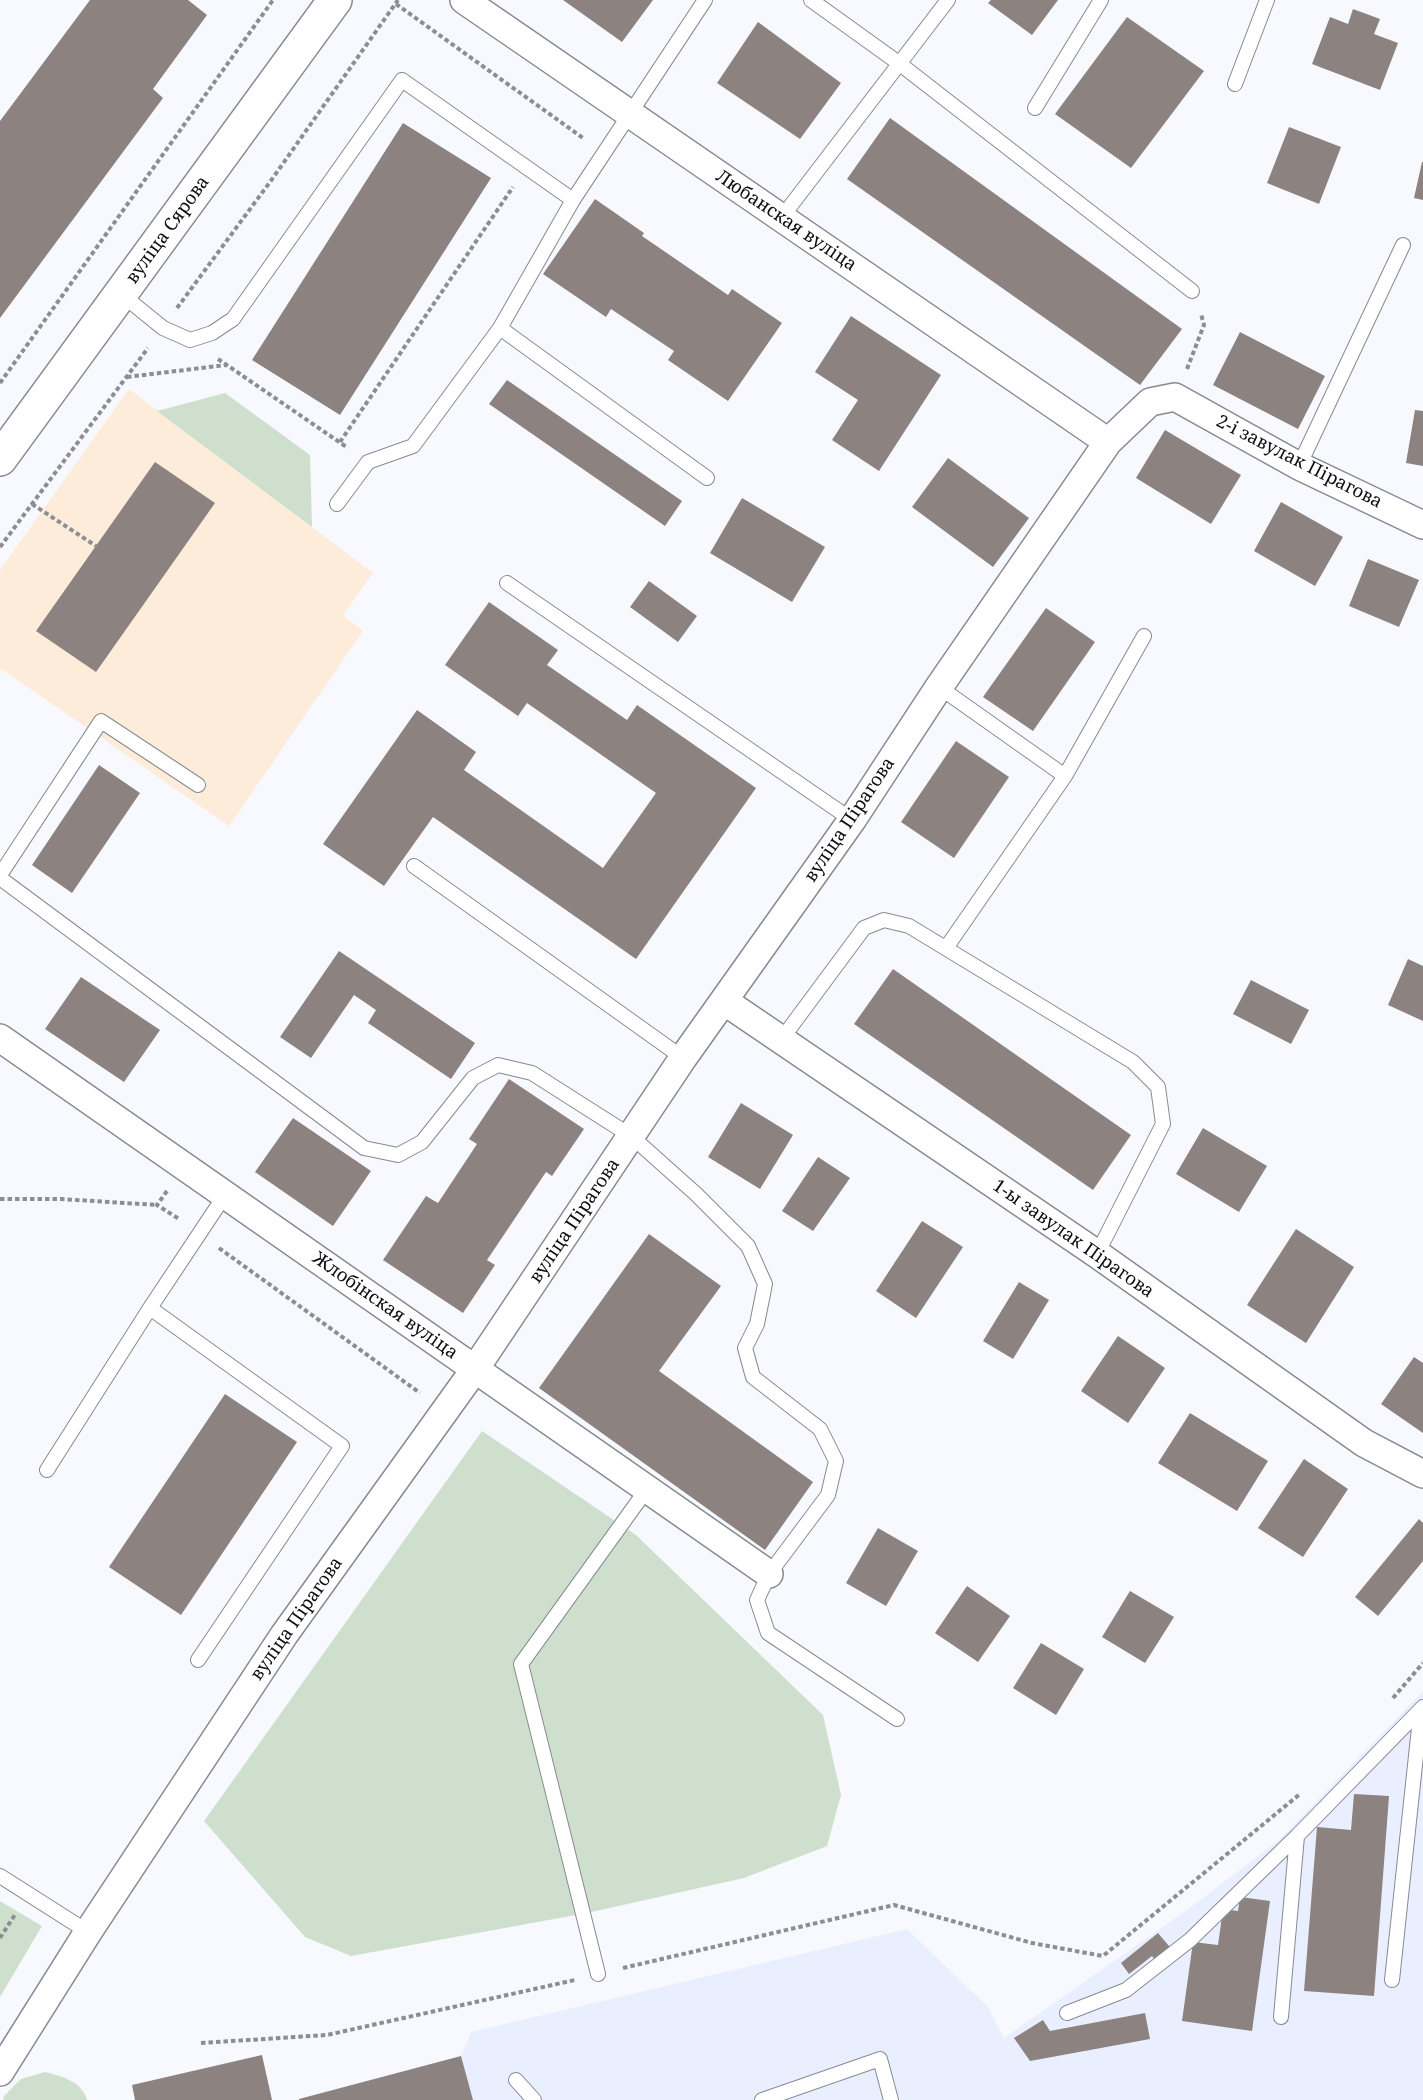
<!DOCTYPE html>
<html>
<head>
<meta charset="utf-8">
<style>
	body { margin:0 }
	canvas { display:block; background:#f7f9ff }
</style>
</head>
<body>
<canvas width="1423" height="2100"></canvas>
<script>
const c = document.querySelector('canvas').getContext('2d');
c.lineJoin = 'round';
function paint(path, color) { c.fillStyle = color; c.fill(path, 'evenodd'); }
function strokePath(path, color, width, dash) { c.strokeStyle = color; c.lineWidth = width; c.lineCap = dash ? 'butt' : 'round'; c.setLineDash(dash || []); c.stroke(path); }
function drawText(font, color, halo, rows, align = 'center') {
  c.font = font + ' "Noto Serif",serif'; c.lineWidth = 4.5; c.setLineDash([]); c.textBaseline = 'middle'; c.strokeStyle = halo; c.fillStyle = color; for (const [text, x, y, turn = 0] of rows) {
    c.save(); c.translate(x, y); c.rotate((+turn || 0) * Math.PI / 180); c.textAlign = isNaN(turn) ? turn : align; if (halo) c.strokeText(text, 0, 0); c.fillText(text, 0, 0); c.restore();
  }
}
paint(new Path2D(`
	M1423 1691V2100H473L461 2056 471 2032 907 1929 987 2006 1004 2038 1187 1910 1279 1840Z`), '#e9effe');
paint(new Path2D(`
	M129 389 373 573 343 615 363 631 229 826 0 668V570Z`), '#feecdb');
paint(new Path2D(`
	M225 393 310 455 312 527 157 411Z
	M482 1431 636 1535 823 1715 841 1795 827 1846 744 1878 587 1913 351 1956 305 1937 204 1821Z
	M0 1901 42 1926 0 1997Z
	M45 2072C61 2076 82 2081 87 2100H3L4 2096 21 2079Z`), '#cee0cd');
paint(new Path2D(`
	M90 0H188L207 15 153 89 163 98 0 318V121Z
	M563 0H653L622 42Z
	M991 0H1058L1032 35 988 3Z
	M1353 9 1380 19 1374 34 1398 43 1380 90 1312 64 1330 17 1348 24Z
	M1127 17 1204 71 1131 168 1055 114Z
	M758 22 841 83 800 139 717 83Z
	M890 118 1182 329 1140 385 847 179Z
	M403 123 491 178 340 415 252 360Z
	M1289 127 1341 147 1319 204 1267 183Z
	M1422 162H1423V200L1414 198Z
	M595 199 644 233 642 236 728 295 732 289 782 323 728 401 668 360 674 351 611 309 606 317 543 274Z
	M851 316 941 375 879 471 832 440 858 400 815 372Z
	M1240 332 1325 376 1298 429 1213 385Z
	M507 380 682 501 665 526 489 404Z
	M1415 410 1423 411V466L1406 463Z
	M1165 430 1241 475 1211 524 1136 478Z
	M948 458 1029 518 993 567 912 507Z
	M155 462 215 503 96 672 36 631Z
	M742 498 825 547 792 602 710 553Z
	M1281 502 1343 537 1315 586 1254 551Z
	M1368 559 1419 580 1399 627 1349 606Z
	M649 581 697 616 678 642 630 607Z
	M489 602 558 650 547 665 627 720 637 705 756 788 636 959 433 817 384 886 323 844 417 710 476 752 464 770 603 868 656 793 527 703 518 716 445 665Z
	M1046 608 1095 642 1033 731 983 697Z
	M956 741 1009 777 954 858 901 822Z
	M99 765 140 793 72 893 32 865Z
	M339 951 475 1043 451 1079 368 1023 376 1010 354 995 311 1058 280 1037Z
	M1408 959 1423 966V1021L1388 1005Z
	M893 969 1131 1135 1093 1190 854 1024Z
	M81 977 160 1030 124 1082 45 1029Z
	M1251 980 1309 1010 1291 1044 1233 1014Z
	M509 1079 584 1129 552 1176 546 1172 487 1260 495 1265 463 1313 383 1260 426 1196 438 1203 477 1144 469 1139Z
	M741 1103 793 1135 760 1189 708 1157Z
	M293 1118 371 1171 333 1226 255 1172Z
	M1203 1128 1267 1166 1239 1212 1176 1174Z
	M818 1157 850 1178 813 1231 782 1211Z
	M922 1221 963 1247 916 1318 876 1291Z
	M1296 1229 1354 1267 1306 1343 1247 1305Z
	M649 1234 721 1286 659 1371 813 1482 765 1550 539 1388Z
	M1019 1282 1049 1300 1013 1359 983 1341Z
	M1118 1336 1165 1368 1128 1423 1081 1391Z
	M1414 1357 1423 1363V1433L1381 1404Z
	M225 1394 297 1442 181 1615 109 1567Z
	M1190 1413 1268 1461 1237 1511 1158 1463Z
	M1304 1459 1348 1489 1303 1557 1258 1528Z
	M1419 1519 1423 1523V1561L1378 1616 1355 1597Z
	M878 1528 918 1551 886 1606 846 1583Z
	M967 1586 1010 1616 978 1662 935 1633Z
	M1130 1591 1174 1617 1145 1663 1102 1637Z
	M1041 1643 1084 1669 1056 1715 1013 1688Z
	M1354 1794 1389 1796 1374 1996 1304 1991 1317 1827 1351 1830Z
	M1240 1897 1270 1901 1252 2031 1182 2021 1193 1942 1218 1945 1223 1909 1238 1911Z
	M1158 1933 1174 1952 1158 1964 1152 1956 1129 1974 1121 1963Z
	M1145 2013 1150 2039 1030 2061 1014 2038 1043 2020 1050 2031Z
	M262 2055 272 2100H135L132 2085Z
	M461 2056 473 2100H299V2099Z`), '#8c8280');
const service = new Path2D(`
	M811 0 900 64 1192 291
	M1235 84 1267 0
	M1035 108 1101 0
	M782 217 948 0
	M121 294 163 328 190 340 212 333 233 319 402 80 573 200 705 0
	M500 328 707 478
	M1299 466 1403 245
	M337 504 368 462 413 446 500 328 573 200
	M507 583 852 820
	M939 687 1065 776
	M414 866 683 1058
	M0 875 101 721 198 785
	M0 878 364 1148 398 1155 422 1142 473 1078 498 1065 532 1073 631 1136 696 1194 748 1246 765 1284 757 1324 745 1348 753 1377 820 1429 836 1461 828 1495 769 1574 757 1600 768 1633 897 1719
	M946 948 1065 776 1144 636
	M781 1040 864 928 884 920 909 926 1133 1062 1158 1087 1163 1124 1097 1254
	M150 1308 342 1446 198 1660
	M47 1470 150 1308 225 1195
	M0 1876 88 1932
	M598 1974 521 1664 647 1489
	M1392 1980 1421 1709
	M1067 2013 1126 1990 1190 1940 1297 1836 1423 1707
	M1281 2017 1297 1836
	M516 2080 534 2100
	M762 2100 880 2059 891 2100`);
const minor = new Path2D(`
	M464 0 1108 442
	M724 1001 1097 1254 1364 1443 1423 1474
	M0 1038 769 1574
	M0 2072 88 1932 284 1635 475 1369 683 1058 852 820 939 687 1108 442 1150 402 1175 397 1299 466 1423 525`);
const tertiary = new Path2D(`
	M0 459 335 0`);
strokePath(service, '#878a92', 16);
strokePath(minor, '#878a92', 30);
strokePath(tertiary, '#878a92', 36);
strokePath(new Path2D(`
	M396 4 583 138
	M177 308 270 182 398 0
	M218 359 348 448
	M1187 369 1204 325 1201 314
	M127 377 226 365
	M0 383 273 0
	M340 442 513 187
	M32 504 96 546
	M0 547 148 348
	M167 1191 157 1205 179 1219
	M0 1199H61L157 1205
	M219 1248 420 1393
	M1393 1698 1423 1663
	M0 1938 16 1913
	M623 1968 894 1905 1032 1943 1103 1956 1300 1794
	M201 2043 327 2035 575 1980`), '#8c8e92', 4, [4.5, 3]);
strokePath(service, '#fff', 14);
strokePath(minor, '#fff', 27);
strokePath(tertiary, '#fff', 33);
drawText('18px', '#0d0e11', '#fff', [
	["Любанская вуліца",786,221,34],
	["вуліца Сярова",168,230,-54],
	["2-і завулак Пірагова",1299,462,27],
	["вуліца Пірагова",850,820,-56],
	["вуліца Пірагова",575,1221,-56],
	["1-ы завулак Пірагова",1073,1239,35],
	["Жлобінская вуліца",385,1306,35],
	["вуліца Пірагова",297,1619,-55]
]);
</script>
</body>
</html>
